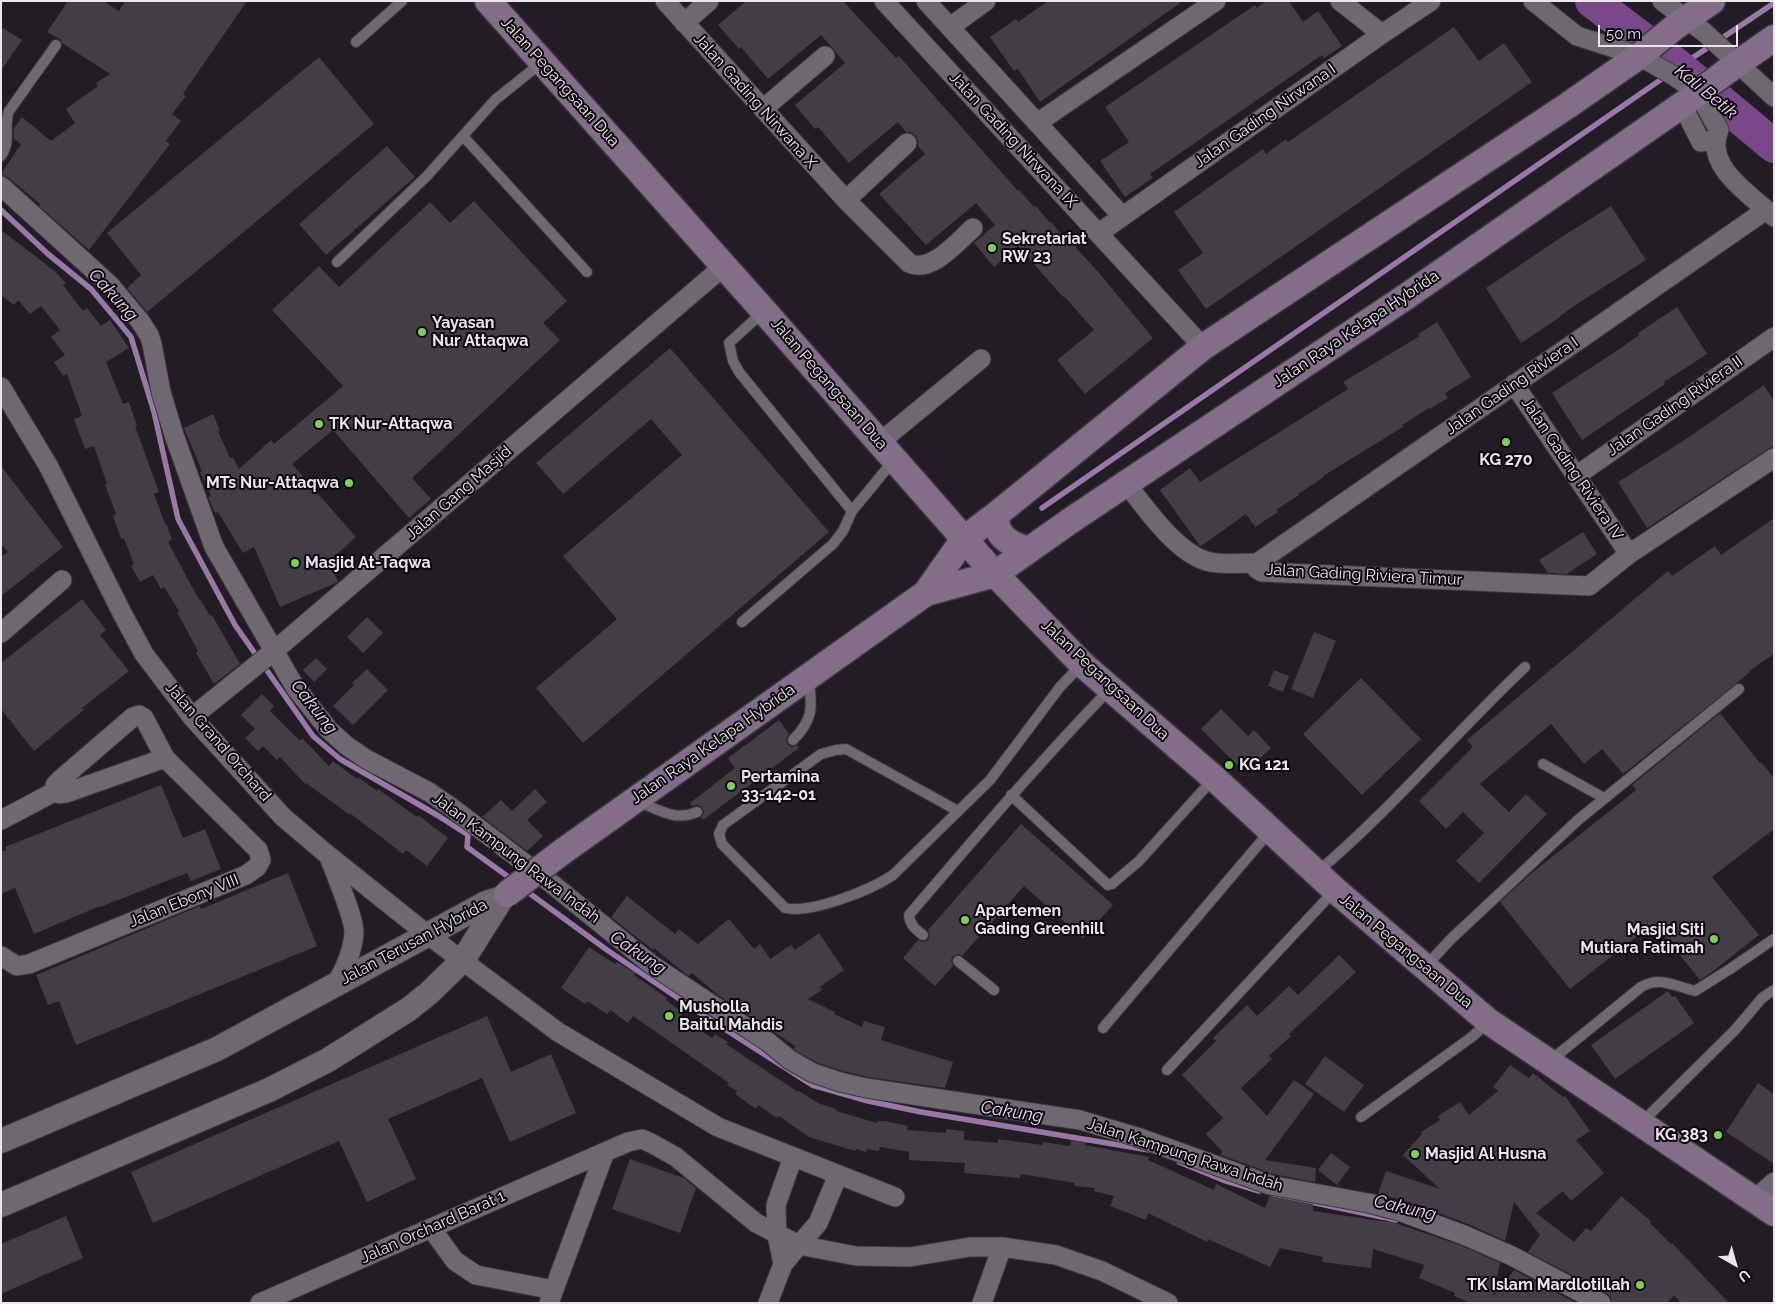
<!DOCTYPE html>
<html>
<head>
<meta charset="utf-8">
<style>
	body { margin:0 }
	#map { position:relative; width:1775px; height:1304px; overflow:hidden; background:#221c24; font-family:Raleway,sans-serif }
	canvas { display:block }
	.frame { position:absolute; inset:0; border:2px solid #eae6ec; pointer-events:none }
	.north { position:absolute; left:1710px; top:1239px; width:50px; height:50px; -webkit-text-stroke:4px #0a080b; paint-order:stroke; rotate:142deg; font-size:14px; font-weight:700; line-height:20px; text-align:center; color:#eae6ec }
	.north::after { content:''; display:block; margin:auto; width:18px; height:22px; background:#eae6ec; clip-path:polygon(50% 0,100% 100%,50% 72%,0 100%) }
	.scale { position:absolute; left:1598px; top:25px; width:140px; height:22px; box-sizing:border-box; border:2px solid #eae6ec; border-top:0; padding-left:6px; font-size:15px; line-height:18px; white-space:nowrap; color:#eae6ec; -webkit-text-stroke:4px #0a080b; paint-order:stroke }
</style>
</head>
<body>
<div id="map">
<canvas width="1775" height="1304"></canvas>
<div class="frame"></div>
<div class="north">U</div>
<div class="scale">50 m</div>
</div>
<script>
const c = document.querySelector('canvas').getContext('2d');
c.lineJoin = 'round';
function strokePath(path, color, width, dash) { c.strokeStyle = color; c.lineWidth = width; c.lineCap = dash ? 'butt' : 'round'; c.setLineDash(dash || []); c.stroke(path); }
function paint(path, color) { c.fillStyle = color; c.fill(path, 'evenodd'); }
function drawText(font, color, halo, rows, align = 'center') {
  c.font = font + ' Raleway,sans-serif'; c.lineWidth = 4; c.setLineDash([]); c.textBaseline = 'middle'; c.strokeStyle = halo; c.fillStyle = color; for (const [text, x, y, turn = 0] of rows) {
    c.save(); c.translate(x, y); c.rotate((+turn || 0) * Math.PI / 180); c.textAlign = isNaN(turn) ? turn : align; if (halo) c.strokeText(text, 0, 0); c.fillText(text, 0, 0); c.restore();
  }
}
strokePath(new Path2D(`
	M1 210 48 254 91 289 131 337 154 412 178 519 235 625 313 736 340 759 437 815 468 835 467 847 514 881
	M1042 508 1679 67 1774 3
	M525 890 607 950 709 1019 812 1085 868 1101 921 1112 1149 1150
	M1179 1162 1223 1180 1259 1191
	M1273 1194 1396 1220`), '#9a77a6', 5.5);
strokePath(new Path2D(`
	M1592 1 1679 67 1774 146`), '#784888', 34);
paint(new Path2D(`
	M68 1H103L119 11 125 1H247L183 94 186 96 172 114 181 121 166 141 170 144 89 250 39 206 40 204 9 178 1 174 21 144 14 139V128L22 117 51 141 75 123 66 109 98 86 96 83 110 74 62 43 60 39 47 32Z
	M746 1H843L896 58 899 56 1018 191 1019 190 1034 207 1036 206 1050 223 1051 222 1065 239 1067 238 1100 274 1153 338 1085 394 1057 360 1094 330 1064 296 1063 297 1018 246 994 267 974 243 995 225 976 203 926 245 879 194 925 154 918 146V141L916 136 911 132H906L898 122 849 163 818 127 815 129 795 105 845 63 821 35 768 79 741 47 739 49 718 25Z
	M1048 1H1183L1040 102 1018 69 1014 71 990 37 1016 19 1018 22Z
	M1266 1H1289L1303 22 1318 11 1342 46 1324 58 1322 55 1150 174 1153 178 1125 197 1100 161 1129 142 1105 107 1255 5 1257 8Z
	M1 27 22 40 1 71Z
	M1454 27 1479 61 1504 43 1532 82 1206 309 1178 270 1203 253 1174 212 1263 149 1266 154 1286 139 1288 142Z
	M319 57 374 124 147 312 127 288 141 275 107 233Z
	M387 146 415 177 326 255 299 224Z
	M474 201 567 301 543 323 560 340 412 478 431 499 409 518 333 430 292 464 356 537 329 561 338 582 280 607 254 547 243 553 218 512 215 513 208 497 211 496 200 472 202 471 184 428 213 414 220 431H218L230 458 233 457 239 469 271 440 274 444 343 386 272 310 319 266 339 287 430 202 450 223Z
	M1611 206 1646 260 1580 302 1560 316V317L1521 343 1486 288 1560 238Z
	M1 230 56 272 66 284 63 285 83 311 87 308 101 326 110 320 129 348 106 362 123 404 129 402 137 426H135L159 492 154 494 166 526 167 525 172 540 168 542 199 600 200 599 210 616 212 615 240 664 214 684 196 653 198 651 177 612 179 611 164 587 161 589 153 575 140 582 131 566 134 564 124 538 121 539 113 516 116 514 105 485 107 484 94 446 85 449 74 419 82 416 67 374 63 376 54 362 65 355 51 337 60 330 41 306 30 314 18 300 14 305 1 295Z
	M1677 307 1707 354 1664 382 1665 384 1582 440 1552 393 1618 350 1639 335 1638 333Z
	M1437 322 1471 377 1445 393 1448 398 1430 409 1429 408 1402 425 1403 427 1323 476 1324 477 1298 494 1299 495 1276 510 1278 512 1255 527 1246 514 1201 546H1200L1160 490 1190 468 1200 482 1348 389 1343 382 1420 336 1418 334Z
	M670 348 829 532 583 743 536 688 617 619 563 556 682 455 651 419 563 494 536 463Z
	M1764 385 1774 401V446L1768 449 1647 528 1618 482 1683 441Z
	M1 466 63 547 1 596V557L8 552 1 544Z
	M1774 518V654L1749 671 1750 672 1738 682 1623 774 1602 749 1584 764 1551 724 1480 784 1509 812 1526 794 1547 814 1479 883 1456 861 1484 833 1463 812 1446 829 1419 801 1473 747 1467 740 1668 571 1672 576 1715 546 1721 555Z
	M1583 532 1597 554 1567 574 1548 573 1539 560Z
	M82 599 106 630 100 635 129 671 81 709H85L34 751 1 709V663Z
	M367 617 383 633 363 653 347 637Z
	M1314 632 1336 641 1313 698 1291 689Z
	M316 658 327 669 314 682 303 670Z
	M367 669 388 690 353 725 333 706 354 685 352 683Z
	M1274 670 1289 676 1283 692 1268 686Z
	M1361 678 1421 739 1362 795 1303 734Z
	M262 694 274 706 270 711 300 741 302 738 329 766 333 761 357 779 358 777 377 791 378 789 417 817 418 815 448 838 427 866 406 850 403 854 351 814 350 815 306 783 305 784 280 757 277 760 263 746 258 751 245 738 255 729 241 715Z
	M1221 709 1248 736 1254 730 1271 748 1249 769 1241 761 1237 765 1201 729Z
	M1720 713 1760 763 1761 762 1774 778V829L1712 877 1759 935 1712 972 1700 980 1654 923 1570 989 1500 902 1533 872 1636 790 1632 785Z
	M779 720 789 734 786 739 788 745 792 747 797 745 799 748 703 820 701 817 704 813 702 807 698 805 692 806 690 803 735 768 728 758Z
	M161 785 183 838 205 829 221 869 191 881 187 873 100 907V906L34 934 15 888 1 894V852L6 850 5 847Z
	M535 789 547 802 527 820 543 836 527 851 482 817 501 800 512 811Z
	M1021 824 1113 905 1083 938 1024 886 962 956 959 954 953 956 951 960 953 966 935 986 903 958 918 940 923 942 928 940 930 935 928 930Z
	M288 873 317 946 76 1045 59 1001 48 1005 36 975 200 906 201 909Z
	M627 896 675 934 679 929 698 944 729 919 754 949 760 944 770 959 791 945 795 950 819 933 844 970 820 987 822 990 808 999 835 1012 834 1014 862 1027 864 1021 885 1027 881 1040 953 1062 945 1088 868 1077 843 1071 818 1063 796 1051 794 1048 795 1046 718 995 692 973 689 976 687 975 654 948 653 950 611 917Z
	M589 947 615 964 617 962 635 973 634 975 667 998 666 1000 683 1013 680 1016 712 1038 715 1034 728 1042 726 1044 798 1092 799 1091 818 1103 836 1109V1111L877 1123V1121H885L908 1126 907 1130 946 1133V1129L964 1131V1140L998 1143V1139L1042 1145 1043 1142 1070 1146 1071 1140 1085 1142V1145L1149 1157 1148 1160 1214 1190 1216 1184 1265 1208 1270 1196 1313 1204V1211L1388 1222 1383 1219 1460 1245 1500 1263 1493 1296 1514 1270 1576 1303H1471L1454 1296 1455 1293 1419 1278 1424 1265 1373 1249 1371 1268 1322 1262 1323 1257 1280 1248 1270 1267 1208 1239 1207 1242 1148 1213 1146 1220 1110 1206 1114 1196 1094 1191 1095 1188 1074 1186 1075 1183 1021 1174 1020 1178 964 1173 965 1163 909 1160V1152L880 1147 879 1151 867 1149 866 1152 856 1149 855 1151 809 1137 779 1116 777 1118 758 1105 756 1109 735 1094 737 1091 727 1085 729 1083 633 1016 628 1023 610 1010 607 1014 587 1001 585 1004 561 988Z
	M1339 955 1356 972 1289 1034 1291 1036 1269 1056 1272 1059 1241 1088 1267 1116 1294 1080 1314 1094 1265 1160 1316 1168 1315 1182 1273 1174 1221 1155 1222 1151 1206 1134 1223 1118 1182 1075 1216 1041 1213 1038 1247 1005 1257 1016 1289 986 1298 995Z
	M1668 991 1672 997 1675 996 1694 1023 1615 1079 1591 1045Z
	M487 1016 511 1072 551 1054 576 1113 510 1142 482 1078 388 1119 416 1179 367 1202 339 1141 153 1223 131 1172Z
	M1325 1056 1364 1085 1344 1112 1305 1084Z
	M1510 1065 1529 1078 1533 1073 1563 1097 1565 1096 1590 1131 1576 1140 1604 1173 1571 1201 1563 1191 1536 1213 1574 1242 1586 1228 1591 1231 1621 1196 1651 1221 1650 1223 1671 1244 1672 1243 1729 1303H1681L1674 1295 1667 1303H1612L1611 1297 1606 1293 1528 1252 1540 1235 1514 1202 1505 1241 1468 1224 1403 1200 1378 1194 1386 1171 1440 1189 1403 1155 1422 1134 1421 1132 1440 1120 1438 1116 1460 1102 1469 1115 1498 1091 1493 1087Z
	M1758 1083 1774 1094V1164L1726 1132Z
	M1331 1153 1350 1167 1337 1185 1318 1170Z
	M630 1159 684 1178 696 1188 680 1233 612 1209Z
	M66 1216 83 1258 1 1294V1244Z`), '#433d46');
const service = new Path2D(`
	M356 42 402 1
	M463 136 587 272
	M1 156C12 140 3 127 9 111L56 45
	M337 262 426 177 495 100 541 63
	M763 312 729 343 733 361 739 372 852 511
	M742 622 833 544 843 531 852 511 894 460
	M793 740C814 719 812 707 809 680
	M1543 764 1604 798
	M1011 795 1108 885 1112 884 1139 861 1214 778
	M637 801C658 809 675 822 697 812
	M958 811 846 749 836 750 821 754 723 825 719 834 722 844 785 908C811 914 871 890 893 875L990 780 1060 687 1082 664
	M1316 873C1391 810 1454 734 1525 667
	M923 935C915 929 910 925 909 915 975 838 1040 761 1110 689
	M958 961 994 990
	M1426 966 1451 939 1578 820 1739 689
	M1103 1028 1270 831
	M1550 1061 1641 987C1660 976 1675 986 1695 991L1730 969 1774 939
	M1167 1070 1335 890
	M1361 1117 1473 1036 1488 1022
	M1641 1123 1735 1030 1762 998 1774 990`);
const minor = new Path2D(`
	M665 1 846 200 909 263C931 274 957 242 973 228
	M884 1 1203 347
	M926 1 1122 216
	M1340 1 1382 34
	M1533 1 1577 36 1639 56 1674 76 1698 93 1719 130C1703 167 1752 195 1774 217
	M1662 1 1704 32 1774 97
	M684 23 709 1
	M950 27 986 1
	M1682 105 1701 142 1714 140
	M763 109 825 56
	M1037 123 1216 1
	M1 186 110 285 140 321 149 335 152 344 161 392 174 435 214 547 295 687 329 730 347 746 366 759 429 792 451 807 552 884 652 965 768 1042 790 1060 813 1073 840 1082 866 1088 1080 1120 1137 1137 1270 1185 1368 1203 1399 1211 1464 1235 1512 1256 1601 1303
	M846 200 907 143
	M1099 233 1382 34 1431 1
	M1514 384 1629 554
	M1 387 49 467 122 613 144 654 192 717 283 817 329 856 428 935 558 1032 718 1127 895 1197
	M880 442 981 359
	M1576 476 1774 337
	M1126 483C1146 509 1178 555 1210 562 1223 565 1243 563 1257 563
	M1257 563 1766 210
	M1257 563V569L1262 572 1589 586 1629 554 1774 458
	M1 633 62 580
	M192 717 274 651 724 266
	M1 820 54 792 60 794 66 793 165 758
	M329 856C335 875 354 915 354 933 353 949 345 970 336 983
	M1 956 17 966 29 964 246 875 257 867 261 860 258 850 165 758 144 718 139 715 133 717 61 779 55 785 54 792
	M793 1157 776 1205 777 1235 783 1264 818 1223 838 1175
	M1754 1200 1774 1182
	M431 1228 455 1261 476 1275 554 1290
	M260 1303 605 1152
	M549 1303 605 1152 628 1142 642 1139 651 1143 676 1157 756 1223 799 1245 856 1256 910 1257 970 1247H1002L1056 1255 1102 1271 1168 1303
	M768 1303 783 1264
	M982 1303 1002 1247`);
const tertiary = new Path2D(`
	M1 1141 217 1049 486 903 502 898
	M1 1205 269 1090 328 1060 409 1009 429 993 463 960 502 898`);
const secondary = new Path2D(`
	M488 1 764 311 995 574 1082 664 1214 778 1335 890 1488 1021 1774 1213
	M997 514C993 536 1011 545 1029 550
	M926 593 995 574 1070 521 1404 298 1682 105 1727 71 1774 38
	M562 852 926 593 964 539 997 514 1203 347 1567 106 1639 56 1676 26 1712 1`);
strokePath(service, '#3c383e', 12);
strokePath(minor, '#3c383e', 21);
strokePath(tertiary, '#3c383e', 26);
strokePath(secondary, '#3c383e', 29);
strokePath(service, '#6e6871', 10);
strokePath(minor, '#6e6871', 19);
strokePath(tertiary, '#6e6871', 24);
strokePath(secondary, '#836d8b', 26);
const secondaryBridge = new Path2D(`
	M507 894 562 852`);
strokePath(secondaryBridge, '#3c383e', 29, []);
strokePath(secondaryBridge, '#836d8b', 26);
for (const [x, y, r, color] of [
	[992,248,5,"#7cd155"],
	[422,332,5,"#7cd155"],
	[319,424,5,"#7cd155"],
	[1506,442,5,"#7cd155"],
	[349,483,5,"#7cd155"],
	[295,563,5,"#7cd155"],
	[1229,765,5,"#7cd155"],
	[731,786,5,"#7cd155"],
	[965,920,5,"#7cd155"],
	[1714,939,5,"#7cd155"],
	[669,1016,5,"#7cd155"],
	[1718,1135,5,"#7cd155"],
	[1415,1154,5,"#7cd155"],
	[1640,1285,5,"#7cd155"]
]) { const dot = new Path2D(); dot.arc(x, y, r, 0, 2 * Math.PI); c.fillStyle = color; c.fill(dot); strokePath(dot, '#0a080b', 2); }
drawText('16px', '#eae6ec', '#0a080b', [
	["Jalan Pegangsaan Dua",560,82,48],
	["Jalan Gading Nirwana X",755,101,48],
	["Jalan Gading Nirwana I",1265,116,-35],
	["Jalan Gading Nirwana IX",1013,140,47],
	["Jalan Raya Kelapa Hybrida",1356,329,-34],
	["Jalan Pegangsaan Dua",829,384,49],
	["Jalan Gading Riviera I",1512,386,-35],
	["Jalan Gading Riviera II",1675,406,-35],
	["Jalan Gading Riviera IV",1572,469,56],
	["Jalan Gang Masjid",459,493,-41],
	["Jalan Gading Riviera Timur",1364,575,3],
	["Jalan Pegangsaan Dua",1105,680,43],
	["Jalan Grand Orchard",218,742,49],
	["Jalan Raya Kelapa Hybrida",713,744,-35],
	["Jalan Kampung Rawa Indah",516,858,37],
	["Jalan Ebony VIII",184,901,-22],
	["Jalan Terusan Hybrida",414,942,-28],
	["Jalan Pegangsaan Dua",1406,951,40],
	["Jalan Kampung Rawa Indah",1185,1155,18],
	["Jalan Orchard Barat 1",433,1227,-24]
]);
drawText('bold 16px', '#eae6ec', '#0a080b', [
	["Sekretariat",1002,239],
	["RW 23",1002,257],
	["Yayasan",432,323],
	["Nur Attaqwa",432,341],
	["TK Nur-Attaqwa",329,424],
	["KG 270",1506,460,"center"],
	["MTs Nur-Attaqwa",339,483,"right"],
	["Masjid At-Taqwa",305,563],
	["KG 121",1239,765],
	["Pertamina",741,777],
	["33-142-01",741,795],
	["Apartemen",975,911],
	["Gading Greenhill",975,929],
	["Masjid Siti",1704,930,"right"],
	["Mutiara Fatimah",1704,948,"right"],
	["Musholla",679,1007],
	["Baitul Mahdis",679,1025],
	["KG 383",1708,1135,"right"],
	["Masjid Al Husna",1425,1154],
	["TK Islam Mardlotillah",1630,1285,"right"]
], 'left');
drawText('italic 18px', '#efd4f9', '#0a080b', [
	["Kali Betik",1706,92,39],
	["Cakung",113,295,48],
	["Cakung",314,707,52],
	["Cakung",638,953,34],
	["Cakung",1012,1112,9],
	["Cakung",1405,1208,13]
]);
</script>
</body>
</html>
